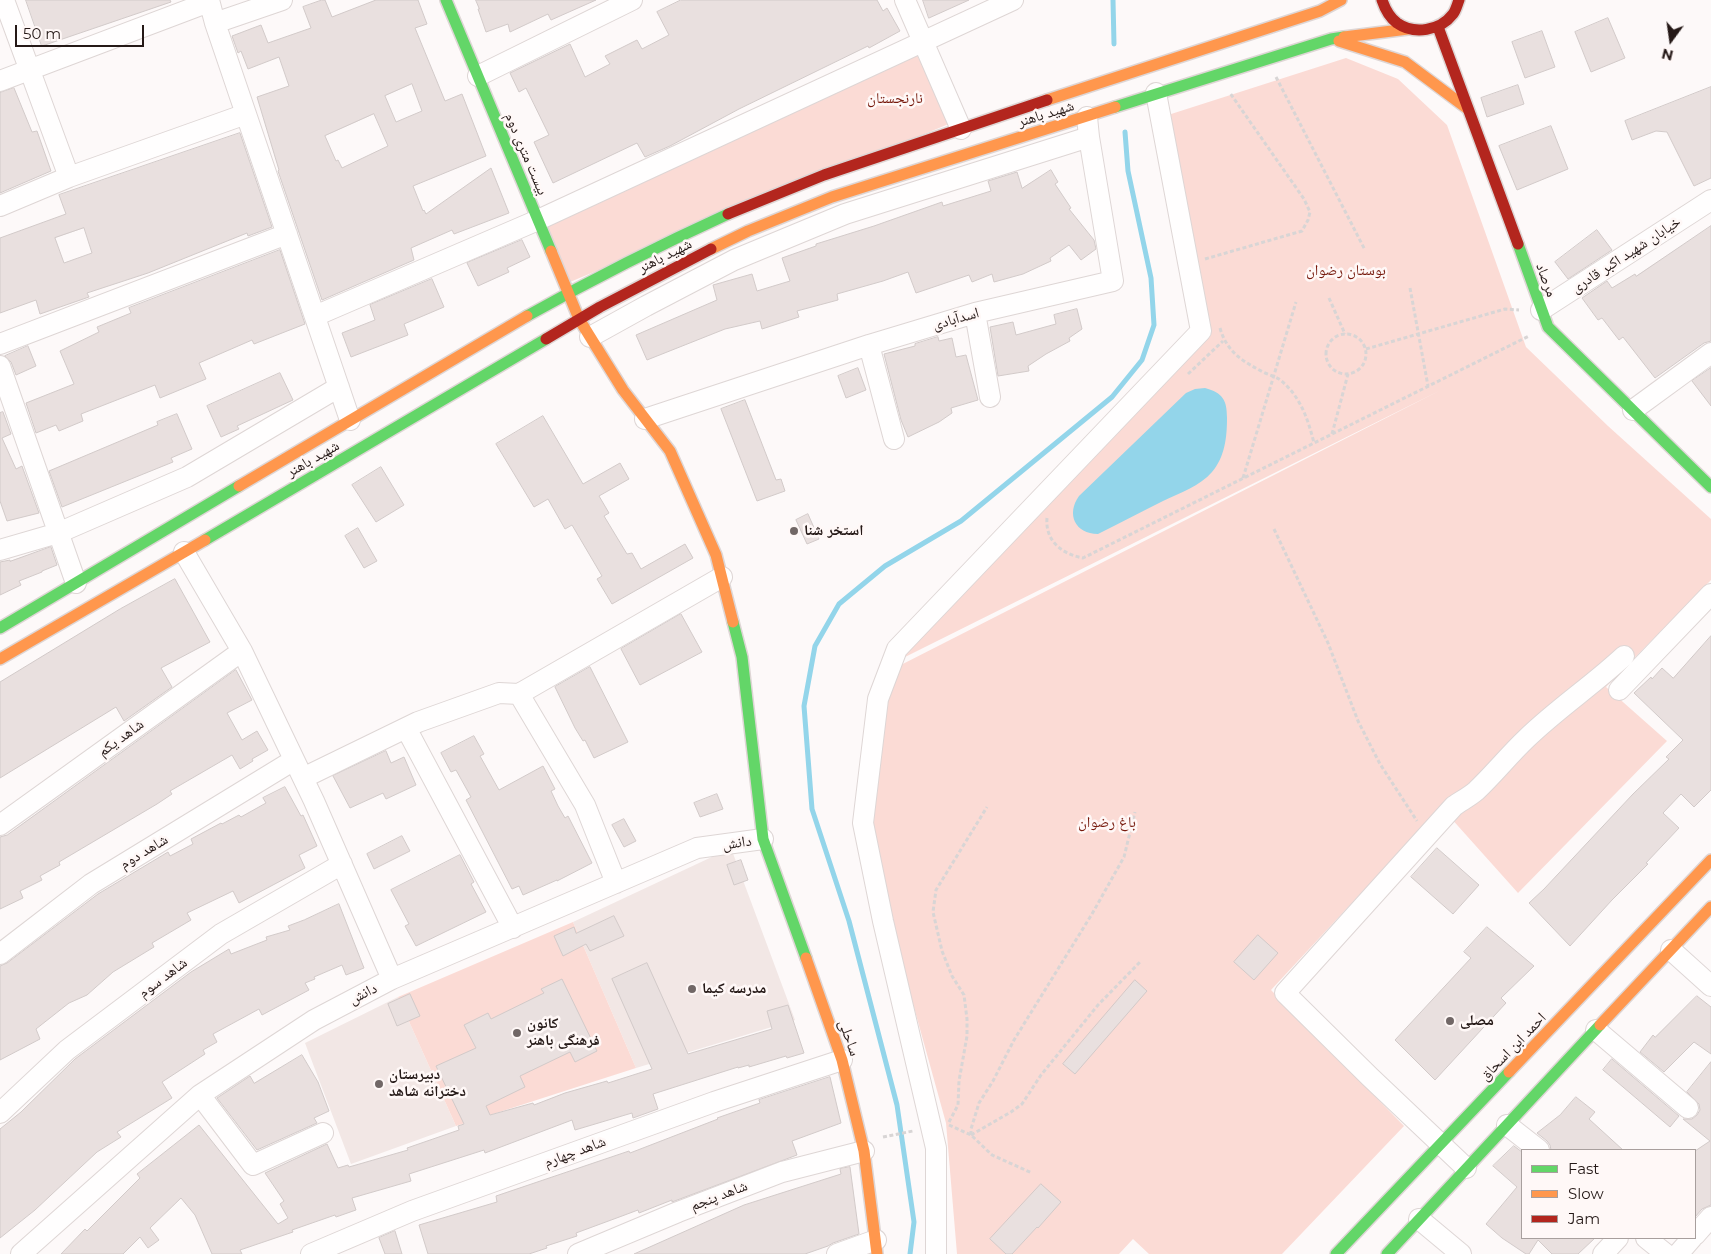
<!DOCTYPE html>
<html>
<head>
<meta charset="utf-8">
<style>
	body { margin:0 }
	#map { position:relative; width:1711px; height:1254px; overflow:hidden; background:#fdf9f9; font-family:Montserrat,sans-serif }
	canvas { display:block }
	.legend { position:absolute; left:1521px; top:1149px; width:175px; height:90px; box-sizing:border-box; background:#fff8f7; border:1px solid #a89f9d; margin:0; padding:6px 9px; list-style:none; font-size:15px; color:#251917 }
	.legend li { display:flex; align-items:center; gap:10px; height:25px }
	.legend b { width:25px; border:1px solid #a89f9d }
	.north { position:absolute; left:1646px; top:15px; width:50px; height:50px; -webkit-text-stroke:4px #fff8f7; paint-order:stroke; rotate:194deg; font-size:14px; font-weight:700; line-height:20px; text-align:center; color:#251917 }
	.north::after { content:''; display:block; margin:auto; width:18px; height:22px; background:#251917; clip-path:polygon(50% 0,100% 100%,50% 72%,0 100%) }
	.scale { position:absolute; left:15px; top:25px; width:129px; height:22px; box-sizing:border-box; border:2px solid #251917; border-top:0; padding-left:6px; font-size:15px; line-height:18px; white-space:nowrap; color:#251917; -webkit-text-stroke:4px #fff8f7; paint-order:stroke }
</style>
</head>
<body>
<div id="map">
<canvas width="1711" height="1254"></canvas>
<ul class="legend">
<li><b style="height:6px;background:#63d668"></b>Fast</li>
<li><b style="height:6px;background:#ff974d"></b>Slow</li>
<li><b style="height:6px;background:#b3261e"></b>Jam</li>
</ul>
<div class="north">N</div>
<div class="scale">50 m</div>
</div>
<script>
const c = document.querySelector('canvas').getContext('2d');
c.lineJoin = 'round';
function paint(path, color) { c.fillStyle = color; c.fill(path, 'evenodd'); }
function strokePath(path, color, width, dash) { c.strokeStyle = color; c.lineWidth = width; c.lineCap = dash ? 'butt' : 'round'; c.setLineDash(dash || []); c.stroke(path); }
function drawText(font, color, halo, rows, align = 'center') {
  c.font = font + ' Montserrat,"Noto Naskh Arabic",sans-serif'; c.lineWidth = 5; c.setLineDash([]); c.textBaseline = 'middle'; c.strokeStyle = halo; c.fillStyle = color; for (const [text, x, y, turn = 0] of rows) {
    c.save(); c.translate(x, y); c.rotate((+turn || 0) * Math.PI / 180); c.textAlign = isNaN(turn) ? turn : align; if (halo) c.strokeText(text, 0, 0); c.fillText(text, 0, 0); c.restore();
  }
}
paint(new Path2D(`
	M731 848 795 1020 636 1068 573 922Z
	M398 997 456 1126 351 1164 305 1043Z`), '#f2e7e5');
paint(new Path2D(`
	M913 47 951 123 570 282 543 217Z
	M1346 58 1398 79 1447 125 1526 347 1608 426 1711 519V580L1606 687 1667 741 1518 893 1441 807 1271 990 1404 1126 1282 1254H1149L1133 1239 1119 1254H957L946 1123 863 823 889 671 1439 391 901 659 1211 335 1210 321 1169 172 1168 115Z
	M573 922 636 1068 456 1126 398 997Z`), '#fbdbd5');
paint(new Path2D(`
	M1205 388C1223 393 1227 400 1227 418 1227 437 1225 457 1212 472 1200 486 1180 493 1163 501 1141 512 1120 523 1098 534 1075 534 1066 514 1079 496L1186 393 1195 389Z`), '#93d5ea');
strokePath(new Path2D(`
	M1113 0 1114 44
	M910 1254 914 1222 897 1105 849 921 812 809 804 706 815 646 839 604 885 566 961 521 1112 397 1142 360 1154 325 1151 278 1128 171 1125 132`), '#93d5ea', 5);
const building = new Path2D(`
	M26 0H170L171 2 42 46Z
	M322 0H325L332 17 376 0H418L427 24 415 28 445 101 462 94 486 156 413 186 423 211 424 210 426 214 491 168 509 213 454 234 452 230 411 248 414 260 322 300 278 171 279 170 257 97 289 86 279 57 248 69 241 51 238 53 232 36 261 25 268 43 311 28 303 7ZM412 84 422 111 396 122 385 96ZM374 114 388 146 342 168 338 160 336 161 325 136Z
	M476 0H596L551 20 548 14 510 32 508 24 486 32 478 9H479Z
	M681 0H877L883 11 887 8 900 31 869 48 868 46 739 109 670 146 645 157 637 143 553 183 534 142 549 135 526 88 519 92 510 73 570 44 585 77 610 64 605 56 637 40 642 49 669 35 657 12Z
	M923 0H969L929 18Z
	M1608 18 1625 58 1591 72 1575 32Z
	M1542 31 1555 67 1525 78 1512 42Z
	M1518 85 1524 104 1487 117 1481 98Z
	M1711 87V178L1694 186 1667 132 1656 131 1632 140 1625 121Z
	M14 88 32 132 37 131 51 171 0 193V93Z
	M1551 126 1568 169 1517 190 1499 146Z
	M240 133 272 227 248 236 247 233 148 273 87 293 89 297 40 314 36 300 0 313V238L66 214 59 195ZM84 228 92 253 64 263 55 238Z
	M1051 170 1058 182 1055 184 1071 208 1069 209 1094 240 1096 249 1081 260 1069 245 1050 258 1051 261 1023 274 994 282 992 274 972 282 969 275 916 293 908 272 883 281 837 294 838 300 797 311 799 317 762 329 760 321 725 329 647 360 636 335 717 300 713 285 752 274 757 291 790 281 782 258 816 246V244L874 226 942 202 943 206 991 191 988 181 1017 172 1022 188Z
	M1711 226V341L1704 343 1655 378 1623 337 1619 340 1602 318 1598 320 1582 298 1607 281 1612 288 1635 274 1636 276Z
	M1597 230 1612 250 1568 279 1555 262Z
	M522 240 530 257 507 268 509 272 478 286 467 263Z
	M280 250 305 324 254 344 252 340 199 363 206 379 160 398 155 385 81 414 83 421 59 431 56 425 36 433 26 403 74 384 60 351 99 332 97 327 131 313 129 308Z
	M432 279 444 307 404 324 408 335 351 357 342 333 375 320 370 305Z
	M1077 309 1082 329 1069 338 1070 341 1046 354 1028 366 1029 371 998 376 990 327 1013 322 1016 335 1056 324 1054 315Z
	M938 337 939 341 952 338 956 357 966 355 978 400 951 408 952 413 939 422 908 437 901 420 884 354 915 346V344Z
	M28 346 36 366 16 375 11 362 5 356Z
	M858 368 866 390 846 398 838 376Z
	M1711 368V406L1692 381Z
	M280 373 293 400 237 426 239 429 221 437 207 406Z
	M745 400 776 480 781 479 785 491 757 501 721 409Z
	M3 412 11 434 2 438 16 469 22 466 39 513 7 521 0 501V413Z
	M177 414 192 449 171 458 173 462 62 507 49 471 158 425 157 422Z
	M543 416 583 484 620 463 629 479 599 496 609 513 604 516 627 554 632 553 641 569 685 544 693 558 612 604 597 579 602 576 572 525 565 529 548 499 534 507 496 444Z
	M381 467 404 505 376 522 352 485Z
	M808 514 819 539 807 544 796 520Z
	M358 528 377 561 364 568 345 536Z
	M51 547 57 565 42 571V572L19 581 21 585 0 595V562L10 560V561Z
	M175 579 210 642 161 668 172 687 124 721 116 707 0 778V682L120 609Z
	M681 614 702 652 640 685 621 649Z
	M1711 636V790L1694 807 1681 794 1663 813 1679 828 1646 863 1648 864 1612 900 1570 946 1529 903 1544 889 1633 794 1669 759 1666 757 1683 740 1634 693 1651 677 1652 679 1662 668 1673 678Z
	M590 667 628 742 594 758 585 740 583 741 575 728 555 687Z
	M236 670 252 700 227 713 242 740 257 731 268 750 252 759 253 761 240 769 232 755 170 791 172 794 157 804 59 862 60 865 40 876 42 880 20 891 23 898 0 909V837L7 835Z
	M474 736 484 754 480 756 499 790 543 766 555 789 551 791 558 806 565 818 568 816 592 863 557 881V880L523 895 519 886 512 889 466 800 471 797 456 770 451 772 441 753Z
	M386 751 391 763 404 757 416 785 386 799 383 793 350 808 333 776Z
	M285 787 301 816 303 815 317 846 299 855 305 868 239 903 233 891 187 913 191 920 152 943 154 947 113 972 87 995 69 1003 36 1029 40 1039 0 1060V966L7 963 98 894 168 852 170 856 193 844 191 839 221 823 222 824 239 815 241 817 266 803 263 798Z
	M717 794 723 809 700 817 694 803Z
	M624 819 636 841 624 847 612 825Z
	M402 836 410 851 374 869 367 854Z
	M1437 848 1479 885 1453 914 1411 877Z
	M460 855 474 882 471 884 486 912 416 946 405 926 409 924 391 890Z
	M741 860 748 880 734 885 727 865Z
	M339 904 364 968 346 975 342 965 314 977 315 979 305 983 309 990 262 1015 259 1009 213 1034 217 1042 203 1050 205 1054 162 1082 172 1098 117 1132 121 1137 97 1152 35 1210 0 1238V1129L21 1112 75 1059 191 972 229 949 231 954 267 940 266 937 290 930 288 926 304 920Z
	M614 916 624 936 590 951 586 944 563 956 554 936 574 927 576 933Z
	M1487 927 1534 966 1501 998 1506 1003 1435 1080 1395 1040 1471 958 1464 952Z
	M1258 935 1278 953 1254 980 1234 962Z
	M647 963 688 1054 772 1029 767 1011 788 1005 804 1053 787 1058 786 1056 749 1067V1065L738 1068V1067L653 1094 658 1109 633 1118 632 1113 575 1130 572 1120 485 1153 484 1150 409 1174 411 1181 352 1198 356 1210 336 1217 335 1215 292 1230 293 1232 240 1250 242 1254H212L195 1215 181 1198 150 1228 159 1240 148 1248 140 1237 123 1254H61L85 1229 87 1231 140 1178 137 1174 199 1125 278 1224 288 1218 280 1204 284 1201 265 1173 327 1144 338 1168 348 1165 349 1167 408 1150 407 1148 459 1130 458 1126 464 1124 436 1066 476 1048 464 1025 488 1013 491 1019 544 993 541 989 562 979 597 1051 575 1062 570 1052 520 1076 525 1087 486 1106 490 1115 533 1103 534 1105 565 1093 607 1081 608 1083 652 1069 612 979Z
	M1135 980 1147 991 1075 1074 1063 1064Z
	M410 994 420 1016 397 1026 388 1004Z
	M1697 996 1711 1007V1054L1694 1042 1664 1072 1640 1052 1653 1035 1655 1037Z
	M302 1055 318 1082 329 1111 314 1118 317 1123 257 1150 217 1098 250 1076 254 1083Z
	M1612 1059 1679 1116 1670 1127 1603 1070Z
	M1711 1062V1205L1702 1209 1695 1217V1151L1710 1141 1683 1119H1692L1697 1115 1700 1110 1699 1104 1687 1092Z
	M830 1077 841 1123 792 1141 797 1155 672 1202V1200L639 1213 638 1210 622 1216 576 1233 577 1236 546 1246 547 1248 529 1254H428L419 1225 497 1202 496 1196 629 1151 630 1153 718 1119 717 1118 760 1103 759 1100Z
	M1576 1097 1595 1112 1589 1119 1623 1150H1551L1550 1145 1547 1141 1537 1133 1560 1115Z
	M1514 1146 1522 1152V1238H1595L1578 1254H1552L1538 1240 1529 1254H1526L1502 1238 1486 1224 1517 1187 1493 1166Z
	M850 1167 859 1234 833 1243 828 1246 805 1254H634L744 1205 841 1174 840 1169Z
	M1041 1184 1061 1202 1038 1228 1037 1227 1012 1254H1006L990 1239Z
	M395 1231 402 1254H385L379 1238Z`);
paint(building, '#e9e0df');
strokePath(building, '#d2cac9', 1);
const street = new Path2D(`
	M4 0 69 177
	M209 0 215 23 350 420
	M905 0 961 129
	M215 23 282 0
	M478 76 632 0
	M0 81 209 2
	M0 206 69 177 246 114
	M1541 310 1711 200
	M975 313 990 397
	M315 316 538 220 1013 0
	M590 337 646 306 734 260 845 214 1089 137
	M0 344 287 234
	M869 345 894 439
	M0 366 76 583
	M1633 410 1711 353
	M645 419 869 345 975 313 1113 281 1089 137 1087 117
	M0 550 58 533 187 477 339 387
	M184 552 242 651 314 801 392 979
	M1619 690 1711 594
	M519 694 585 805 616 883
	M406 728 513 928
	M303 778 418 722 499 693 519 694 722 577
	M0 825 242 651
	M1671 950 1711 986
	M0 954 91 884 294 760
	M1596 1030 1688 1108
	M200 1095 253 1165 323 1133
	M0 1113 67 1050 221 934 342 864
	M1507 1125 1539 1150
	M1466 1168 1370 1077 1285 993 1454 806C1461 801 1469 797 1476 791 1494 774 1509 755 1527 738 1558 708 1593 685 1624 656
	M1419 1219 1461 1254
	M1695 1235 1711 1217
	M1646 1238 1666 1254
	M21 1254 200 1095 314 1020 392 979 697 848 763 839
	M311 1254 412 1211 714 1102 842 1060
	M578 1254 678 1212 782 1172 864 1151
	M837 1254 876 1240
	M936 1254V1148L883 921 863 823 878 699 897 649 1201 331 1156 93
	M1603 1254 1618 1238
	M1678 1254 1692 1238`);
const fast = new Path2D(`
	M446 0 551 251
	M1115 107 1331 39 1344 37
	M1518 244 1548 327 1711 487
	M527 316C593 279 660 245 728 214
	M205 540 546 339
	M733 622 742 657 763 839 806 958
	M0 628 239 486
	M1336 1254 1509 1072
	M1387 1254 1600 1025`);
const slow = new Path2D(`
	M1344 37 1408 29
	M1339 41 1405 62 1468 109
	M1047 100 1320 11 1341 0
	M711 249 748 231 832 197 1115 107
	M551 251 579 319 623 390 670 451 716 555 733 622
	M239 486 527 316
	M0 659 205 540
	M806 958 842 1060 864 1151 877 1254
	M1600 1025 1711 907
	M1509 1072 1711 860`);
const jam = new Path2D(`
	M1382 0C1385 9 1389 17 1397 23 1414 35 1440 31 1453 14 1456 10 1457 5 1459 0
	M1438 27 1518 244
	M728 214 824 175 1047 100
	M546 339 600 307 711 249`);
strokePath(street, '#ded6d5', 22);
strokePath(fast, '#ded6d5', 14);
strokePath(slow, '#ded6d5', 14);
strokePath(jam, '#ded6d5', 14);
strokePath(new Path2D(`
	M1276 77 1365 250
	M1205 259 1302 231 1308 220 1310 212 1304 199 1230 93
	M1410 288 1428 386
	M1329 298 1345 334
	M1220 328C1227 353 1244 362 1265 373 1270 375 1275 377 1279 379 1300 395 1308 419 1314 443
	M1326 354a20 20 0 1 1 40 0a20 20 0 1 1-40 0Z
	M1366 349 1505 309 1519 310
	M1188 374 1223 341
	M1332 434 1348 374
	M1243 478 1296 302
	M1047 518C1045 541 1062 554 1083 558L1529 336
	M1274 529 1328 643 1358 721 1380 764 1417 821
	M949 1122 958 1105 959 1081 967 1036V1019L964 995 952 976 942 951 933 912 936 890 987 807
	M949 1125 971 1135 992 1155 1032 1173
	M971 1135V1129L979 1103 993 1081 1014 1040 1092 914 1124 857 1135 812
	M971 1135 1011 1112 1022 1104 1041 1075 1098 1005 1140 962
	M883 1137 913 1131`), '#d8d5d5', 3, [4, 2.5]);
strokePath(street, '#fffefe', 20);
strokePath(fast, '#63d668', 11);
strokePath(slow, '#ff974d', 11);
strokePath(jam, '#b3261e', 11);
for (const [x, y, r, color] of [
	[794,531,5,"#716766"],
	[692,989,5,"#716766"],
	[1450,1021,5,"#716766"],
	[517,1033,5,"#716766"],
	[379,1084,5,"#716766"]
]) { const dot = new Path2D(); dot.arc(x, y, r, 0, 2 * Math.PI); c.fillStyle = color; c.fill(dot); strokePath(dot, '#fff8f7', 2); }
drawText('15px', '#76180b', '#fff8f7', [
	["نارنجستان",895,99],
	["بوستان رضوان",1346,271],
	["باغ رضوان",1107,823]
]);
drawText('15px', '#251917', '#fff8f7', [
	["شهید باهنر",1046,114,-17],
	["بیست متری دوم",526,154,67],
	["خیابان شهید اکبر قادری",1626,255,-33],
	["شهید باهنر",665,256,-27],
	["مرصاد",1546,280,70],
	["اسدآبادی",956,319,-16],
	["شهید باهنر",313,459,-30],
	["شاهد یکم",121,738,-36],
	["دانش",737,843,-8],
	["شاهد دوم",144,852,-31],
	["شاهد سوم",163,978,-37],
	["دانش",363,994,-27],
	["ساحلی",849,1038,71],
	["احمد ابن اسحاق",1513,1047,-46],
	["شاهد چهارم",575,1152,-20],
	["شاهد پنجم",719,1196,-21]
]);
drawText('bold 15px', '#251917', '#fff8f7', [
	["استخر شنا",804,531],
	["مدرسه کیما",702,989],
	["مصلی",1460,1021],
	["کانون",527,1024],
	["فرهنگی باهنر",527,1041],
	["دبیرستان",389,1075],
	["دخترانه شاهد",389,1092]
], 'left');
</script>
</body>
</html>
